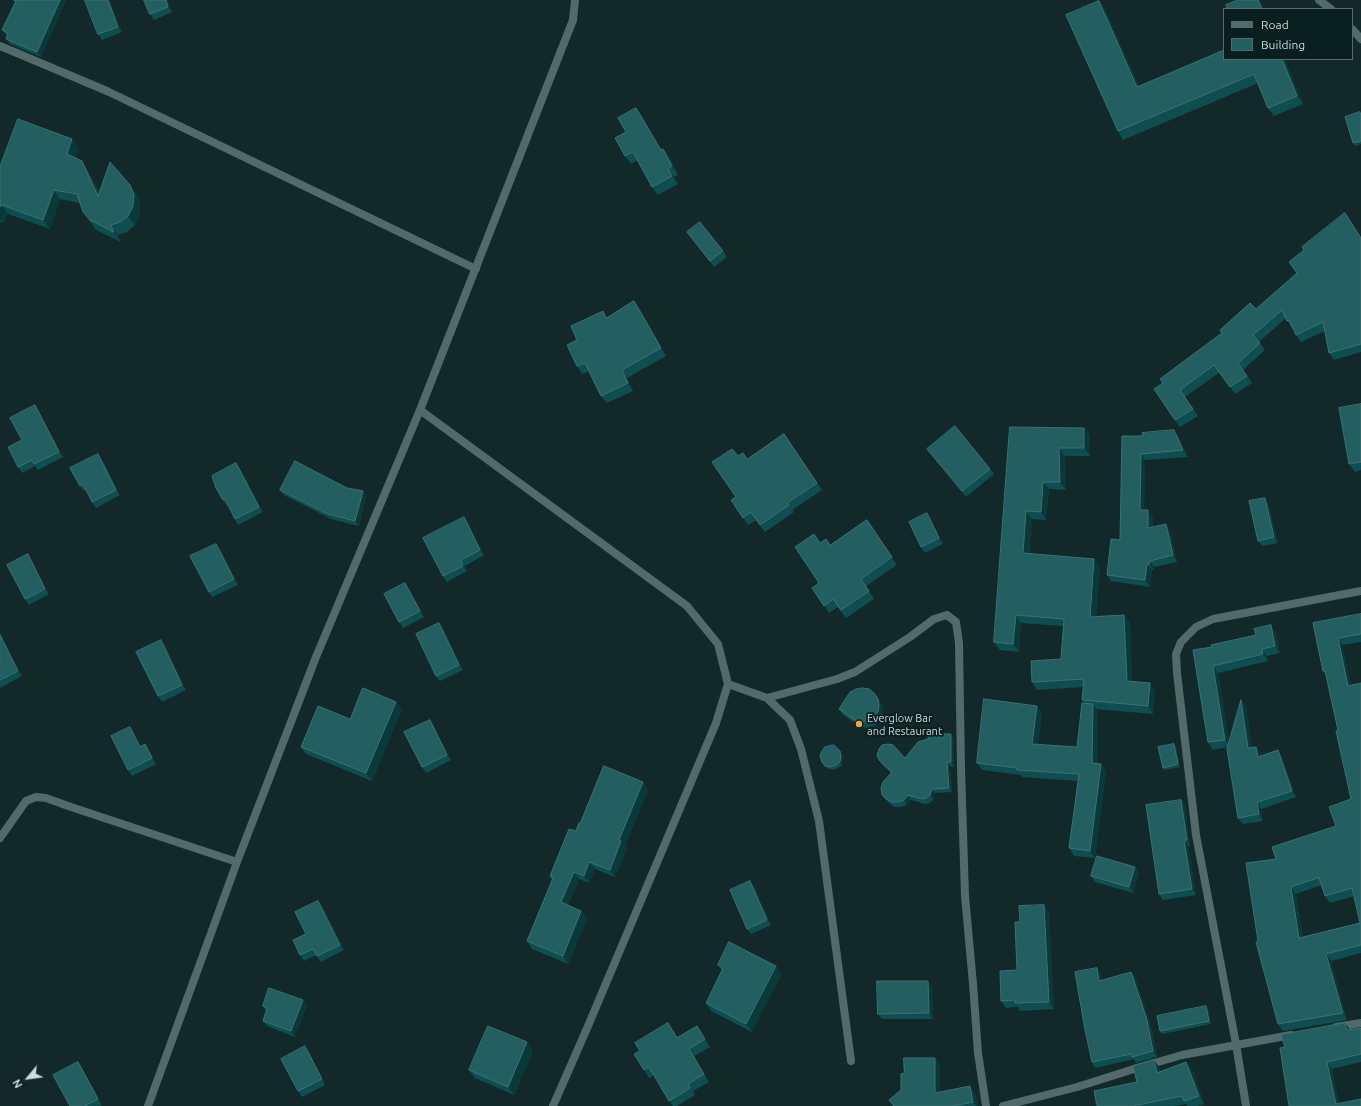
<!DOCTYPE html>
<html>
<head>
<meta charset="utf-8">
<style>
	body { margin:0 }
	#map { position:relative; width:1361px; height:1106px; overflow:hidden; background:#132829; font-family:Ubuntu,sans-serif }
	canvas { display:block }
	.legend { position:absolute; left:1223px; top:8px; width:130px; height:52px; box-sizing:border-box; background:#091e1f; border:1px solid #58696a; margin:0; padding:5px 7px; list-style:none; font-size:12px; color:#cedadb }
	.legend li { display:flex; align-items:center; gap:8px; height:20px }
	.legend b { width:20px; border:1px solid #58696a }
	.north { position:absolute; left:8px; top:1058px; width:40px; height:40px; -webkit-text-stroke:3px #091e1f; paint-order:stroke; rotate:241deg; font-size:11px; font-weight:700; line-height:16px; text-align:center; color:#cedadb }
	.north::after { content:''; display:block; margin:auto; width:14px; height:18px; background:#cedadb; clip-path:polygon(50% 0,100% 100%,50% 72%,0 100%) }
</style>
</head>
<body>
<div id="map">
<canvas width="1361" height="1106"></canvas>
<ul class="legend">
<li><b style="height:5px;background:#536a6b"></b>Road</li>
<li><b style="height:11px;background:#235e60"></b>Building</li>
</ul>
<div class="north">N</div>
</div>
<script>
const c = document.querySelector('canvas').getContext('2d');
c.lineJoin = 'round';
function strokePath(path, color, width, dash) { c.strokeStyle = color; c.lineWidth = width; c.lineCap = dash ? 'butt' : 'round'; c.setLineDash(dash || []); c.stroke(path); }
function paint(path, color) { c.fillStyle = color; c.fill(path, 'evenodd'); }
function drawText(font, color, halo, rows, align = 'center') {
  c.font = font + ' Ubuntu,sans-serif'; c.lineWidth = 3.5; c.setLineDash([]); c.textBaseline = 'middle'; c.strokeStyle = halo; c.fillStyle = color; for (const [text, x, y, turn = 0] of rows) {
    c.save(); c.translate(x, y); c.rotate((+turn || 0) * Math.PI / 180); c.textAlign = isNaN(turn) ? turn : align; if (halo) c.strokeText(text, 0, 0); c.fillText(text, 0, 0); c.restore();
  }
}
strokePath(new Path2D(`
	M1319 0 1331 9
	M1352 29 1361 39
	M0 46 107 91 476 269
	M420 410 687 606 718 644 728 684 716 723 588 1026 553 1106
	M728 684 767 698 790 720 801 749 819 821 851 1061
	M767 698 837 679 855 672 910 637 934 619 947 615 956 622 959 643 961 768 965 896 973 984 978 1053 986 1106
	M0 838 26 801 36 797 46 798 71 807 237 862
	M1336 1027 1361 1023
	M148 1106 237 862 316 657 420 410 573 20 575 0
	M1003 1106 1077 1087 1134 1069 1182 1055 1291 1035
	M1246 1106 1236 1044 1196 835 1177 673 1176 654 1181 642 1196 627 1213 619 1361 591`), '#536a6b', 8);
paint(new Path2D(`
	M13 0H66L41 57 10 44 6 39 7 36 2 30 15 2Z
	M109 0 122 32 102 40 98 34Z
	M144 0H167L172 12 154 20 150 14Z
	M1105 9 1139 86 1285 59 1303 104 1274 116 1268 108 1258 83 1123 140 1118 131Z
	M636 108 642 116 661 150 663 149 669 157 678 175 674 177 678 184 658 195 652 187 638 160 631 164 625 156 626 132Z
	M1361 114V144L1355 146 1353 143Z
	M79 148 75 158 88 171 99 193 137 194 140 205V215L135 225 127 232 118 235 121 242 96 230 83 212 80 203 60 199 50 229 8 214 3 223 0 222V167Z
	M687 232 723 251 727 257 714 267Z
	M1361 237V352L1334 360 1329 353 1325 331 1301 342 1296 335 1293 328H1292L1286 318 1259 342 1265 350 1243 370 1252 383 1235 394 1220 372 1185 397 1198 416 1180 427 1175 420 1163 383 1222 333 1220 330 1256 309 1297 273 1289 262Z
	M640 309 666 356 627 378 633 391 607 403 601 396 589 371 582 374 577 366V340L607 317Z
	M1361 404V470L1355 472 1349 464Z
	M39 411 63 457 38 470 35 466 22 473 18 467 22 440Z
	M1010 427 1084 428 1090 435V456H1065L1066 490 1049 489 1046 520 1032 519 1029 554 1094 559 1100 567 1096 616 1124 615 1130 623 1132 682 1155 691 1153 714 1096 709 1098 711V763L1106 771 1095 858 1074 856 1069 848 1078 781 1022 777 1021 775 982 770 977 763 1042 713 1038 745 1077 747 1084 703 1082 700 1084 687 1037 690 1032 682 1061 659 1063 626 1021 623 1019 652 1000 650 994 642Z
	M784 434 822 490 792 510 794 512 765 532 756 520 748 525 731 500 736 497 738 456 747 459Z
	M1122 436 1178 437 1188 457 1145 460 1144 510 1153 517V527L1170 531 1177 562 1154 567V570H1152L1150 587 1111 581 1107 575 1120 540Z
	M927 449 990 469 994 474 966 497Z
	M102 459 120 495 96 508 92 502 86 490 84 491 80 486Z
	M240 468 263 512 238 525 235 519 228 506H227L223 500Z
	M347 488 366 496 359 526 331 519 284 495 280 490Z
	M1268 503 1278 543 1262 546 1258 541Z
	M464 517 468 523 484 555 465 566 467 571 447 582 443 576Z
	M931 519 943 544 925 553 921 547Z
	M867 520 897 565 866 586 874 599 846 618 838 607 829 613 812 588 819 583 820 543 830 545Z
	M216 544 220 549 238 585 212 597 209 592Z
	M28 554 31 560 49 594 29 605 25 599Z
	M409 589 424 617 403 628 399 622Z
	M1361 614V642L1342 645 1351 685 1361 683V953L1331 961 1347 1020 1283 1031 1278 1024 1258 941 1276 859 1336 826 1351 799 1338 730 1326 675 1323 671 1313 623ZM1321 885 1325 896 1330 903 1354 896 1360 923 1303 938 1296 894Z
	M439 623 443 628 463 670 440 681 436 676Z
	M0 633 22 676 0 688Z
	M1276 633 1280 653 1267 656 1268 661 1218 673 1229 742 1246 706 1252 747H1256L1261 753V756L1282 757 1296 797 1261 809 1263 821 1243 824 1238 818 1227 747 1213 750 1208 742 1212 647 1256 635Z
	M165 645 186 690 162 702 158 696Z
	M882 704 883 711 882 717 876 725 866 728 859 726 843 715 839 709Z
	M402 709 372 781 306 754 301 747 350 719Z
	M430 720 433 725 451 760 426 773 422 767Z
	M130 727 133 732 141 746 145 744 149 750 156 764 132 776 128 770Z
	M954 739V767L950 766 952 792 935 793 933 800 930 803 925 804 911 800 907 805 901 807H895L890 804 882 795 891 773 882 765 879 760 905 758Z
	M1176 747 1180 767 1165 770 1163 768Z
	M840 751 842 754 843 759 842 765 838 768 833 770 827 768 822 762Z
	M643 782 648 790 625 846 627 848 615 877 595 869 589 883 579 879 568 905 581 911 587 919 568 964 532 949 527 941 552 880 550 876 580 823Z
	M1181 800 1185 806 1190 846H1188L1196 895 1163 900 1159 894Z
	M1135 867 1139 873 1133 893 1095 882 1091 876Z
	M754 886 771 925 751 934 747 929Z
	M318 901 322 906 344 950 321 962 316 955 304 961 300 955 306 934Z
	M1044 905 1049 912 1054 1009 1020 1011 1018 1007 1006 1008 1001 1001 1017 970 1020 922Z
	M718 965 776 966 781 975 752 1032 711 1011 706 1003 722 971Z
	M1100 973 1102 980 1135 977 1151 1025 1157 1057 1136 1063 1134 1059 1095 1068 1092 1062Z
	M932 986 933 1019H882L878 1014Z
	M303 1000 307 1005 295 1037 267 1026 263 1021 266 1011 263 1006Z
	M1206 1006 1208 1009 1211 1024 1162 1034 1160 1031Z
	M1345 1023 1350 1030 1361 1028V1062L1332 1069 1339 1103 1361 1106H1289L1285 1047Z
	M697 1026 710 1047 694 1056 709 1082 693 1091 695 1095 677 1106H673L654 1075 649 1078 644 1070 673 1030 677 1037Z
	M527 1042 533 1051 514 1095 475 1078 469 1070Z
	M309 1052 325 1085 302 1097 298 1091Z
	M1154 1060 1159 1067 1160 1071 1186 1062 1192 1069 1204 1104 1198 1106H1187L1186 1104 1175 1106H1097L1137 1082Z
	M78 1062 82 1068 102 1105 100 1106H70Z
	M940 1066V1092L975 1093 978 1106H893L889 1100 901 1090 904 1073Z`), '#0e4e51');
paint(new Path2D(`
	M60 0H66L41 57 37 52Z
	M108 0H109L122 32 118 27Z
	M166 0H167L172 12 168 7Z
	M1258 0H1260L1261 1 1264 9H1262Z
	M1099 1 1105 9 1143 95 1137 87Z
	M1282 59H1285L1303 104 1297 96Z
	M636 108 642 116 666 158 661 150Z
	M72 139 79 148 73 163 67 154Z
	M663 149 669 157 678 175 672 166Z
	M82 161 88 171 104 206 98 196Z
	M668 169 674 177 678 184 672 176Z
	M130 185 137 194 140 205V215L135 225 128 216Z
	M54 190 60 199 50 229 43 220Z
	M2 205 8 214 3 223 0 220V207Z
	M111 225 118 235 121 242 114 232Z
	M634 301 640 309 666 356 661 348Z
	M622 370 627 378 633 391 628 383Z
	M35 405 39 411 63 457 59 452Z
	M1084 428 1090 435V456L1084 448Z
	M1174 430 1178 437 1188 457 1183 450Z
	M1059 448 1065 456 1066 490 1060 482Z
	M98 454 102 459 120 495 116 490Z
	M1141 454 1145 460 1144 516 1140 510Z
	M236 463 240 468 263 512 259 507Z
	M1043 482 1049 489 1046 520 1041 512Z
	M363 491 366 496 359 526 355 521Z
	M1265 498 1268 503 1278 543 1274 537Z
	M1148 510 1153 517 1152 535 1148 528Z
	M1026 511 1032 519 1028 561 1023 553Z
	M927 513 931 519 943 544 939 538Z
	M464 517 468 523 484 555 480 550Z
	M1166 524 1170 531 1177 562 1173 555Z
	M216 544 220 549 238 585 234 579Z
	M28 554 31 560 49 594 45 589Z
	M1094 559 1100 567 1096 624 1090 617Z
	M461 560 465 566 467 571 463 566Z
	M1150 561 1154 567V570L1149 564Z
	M1147 564 1152 570 1150 587 1145 580Z
	M405 583 409 589 424 617 420 611Z
	M1016 615 1021 623 1019 652 1013 644Z
	M1124 615 1130 623 1132 689 1127 681Z
	M439 623 443 628 463 670 459 665Z
	M1271 625 1276 633 1280 653 1275 646Z
	M0 633 22 676 18 671 0 635Z
	M1338 638 1342 645 1353 693 1348 686Z
	M161 640 165 645 186 690 182 685Z
	M1262 649 1267 656 1268 661 1263 654Z
	M1213 666 1218 673 1230 747 1225 740Z
	M1150 683 1155 691 1153 714 1148 706Z
	M874 693 882 704 883 711 882 717 876 725 872 720Z
	M1241 700 1246 706 1253 755 1248 748Z
	M396 702 402 709 372 781 366 773Z
	M1093 704 1098 711V770L1092 763Z
	M1037 706 1042 713 1037 751 1032 744Z
	M430 720 433 725 451 760 447 755Z
	M130 727 133 732 144 752 140 747Z
	M951 734 954 739V767L951 762Z
	M145 744 149 750 156 764 152 758Z
	M1174 744 1176 747 1180 767 1178 764Z
	M1256 747 1261 753 1262 763 1258 757Z
	M1278 750 1282 757 1296 797 1292 791Z
	M840 751 842 754 843 759 842 765 840 762Z
	M947 762 950 766 952 792 949 788Z
	M1101 764 1106 771 1095 858 1090 851Z
	M643 782 648 790 625 846 627 848 615 877 610 870 619 840Z
	M932 789 935 793 933 800 930 795Z
	M908 795 911 800 907 805 904 800Z
	M1181 800 1185 806 1190 846 1187 840Z
	M1257 802 1261 809 1263 821 1259 814Z
	M1184 840 1188 846 1196 895 1192 889Z
	M589 862 595 869 589 883 584 876Z
	M1135 867 1139 873 1133 893 1129 887Z
	M574 872 579 879 566 909 561 902Z
	M750 881 754 886 771 925 767 920Z
	M1291 887 1296 894 1304 945 1299 938Z
	M318 901 322 906 344 950 340 945Z
	M1044 905 1049 912 1054 1009 1049 1002Z
	M581 911 587 919 568 964 563 956Z
	M1326 954 1331 961 1347 1020 1343 1013Z
	M776 966 781 975 752 1032 746 1024Z
	M1097 968 1100 973 1103 986 1099 981Z
	M1131 972 1135 977 1151 1025 1157 1057 1153 1051Z
	M928 981 932 986 933 1019 929 1013Z
	M303 1000 307 1005 295 1037 291 1031Z
	M1206 1006 1208 1009 1211 1024 1209 1021Z
	M1345 1023 1350 1030H1347Z
	M527 1042 533 1051 514 1095 508 1087Z
	M305 1046 309 1052 325 1085 322 1079Z
	M689 1049 694 1056 709 1082 704 1074Z
	M935 1058 940 1066V1100L935 1093Z
	M1154 1060 1159 1067 1162 1080 1157 1073Z
	M78 1062 82 1068 102 1105 98 1099Z
	M1186 1062 1192 1069 1204 1104 1199 1096Z
	M1327 1062 1332 1069 1340 1106 1336 1104Z
	M970 1086 975 1093 978 1106H976L973 1102Z`), '#08393b');
const building = new Path2D(`
	M14 0H60L37 52 6 39 8 33 2 30 16 1Z
	M85 0H108L118 27 98 34Z
	M144 0H166L168 7 150 14Z
	M1238 0H1258L1262 9H1227L1226 5Z
	M1099 1 1137 87 1224 50V59H1282L1297 96 1268 108 1254 74 1118 131 1066 15Z
	M636 108 661 150 663 149 672 166 668 169 672 176 652 187 633 152 625 156 615 138 626 132 618 118Z
	M1360 112 1361 116V141L1353 143 1345 117Z
	M18 119 72 139 67 154 82 161 98 196 110 162 130 185 134 195 133 206 128 216 120 222 111 225 114 232 90 220 83 212 77 194 54 190 43 220 2 205 0 207V167Z
	M1345 213 1361 238V344L1329 353 1323 322 1296 335 1289 320 1287 321 1282 310 1253 335 1260 343 1238 363 1247 376 1230 387 1214 365 1180 390 1193 409 1175 420 1154 389 1163 383 1160 379 1222 333 1220 330 1250 303 1256 309 1297 273 1289 262 1304 250 1302 247Z
	M700 222 723 251 710 261 687 232Z
	M634 301 661 348 622 370 628 383 601 396 585 363 577 366 567 345 577 340 571 326 603 311 606 318Z
	M1361 404V462L1349 464 1339 408Z
	M35 405 59 452 34 464 32 460 18 467 8 447 22 440 10 418Z
	M955 426 990 469 962 491 927 449Z
	M1010 427 1084 428V448H1059L1060 482H1043L1041 512 1026 511 1023 553 1094 559 1090 617 1124 615 1127 681 1150 683 1148 706 1082 700 1084 679 1032 682 1031 661 1061 659 1064 619 1016 615 1013 644 994 642Z
	M1174 430 1183 450 1141 454 1140 510H1148V528L1166 524 1173 555 1150 561 1149 564H1147L1145 580 1107 575 1111 539 1120 540 1122 436H1143L1142 433Z
	M784 434 817 483 787 503 789 505 760 525 751 512 743 518 731 500 736 497 712 462 732 449 738 456 743 453 747 459Z
	M98 454 116 490 92 502 83 484 80 486 70 468Z
	M295 461 347 488 363 491 355 521 328 514 280 490Z
	M236 463 259 507 235 519 225 499 223 500 216 488 212 476Z
	M1265 498 1274 537 1258 541 1249 501Z
	M927 513 939 538 921 547 909 522Z
	M464 517 480 550 461 560 463 566 443 576 423 538Z
	M867 520 892 557 861 579 869 591 841 610 833 599 824 606 812 588 819 583 795 547 814 534 820 543 826 539 830 545Z
	M216 544 234 579 209 592 190 556Z
	M28 554 45 589 25 599 7 565Z
	M405 583 420 611 399 622 384 594Z
	M1361 614V634L1338 638 1348 686 1361 683V945L1326 954 1343 1013 1278 1024 1256 942 1258 941 1246 863 1276 859 1272 847 1336 826 1329 807 1351 799 1336 731 1338 730 1325 671H1323L1313 623ZM1319 878 1325 896 1352 888 1360 923 1299 938 1291 887Z
	M439 623 459 665 436 676 416 634Z
	M1271 625 1275 646 1262 649 1263 654 1213 666 1225 740 1208 742 1193 650 1212 647 1211 645 1256 635 1254 629Z
	M0 635 18 671 0 680Z
	M161 640 182 685 158 696 136 652Z
	M363 688 396 702 366 773 301 747 318 706 350 719Z
	M863 688 869 689 874 693 878 699 879 705 878 712 872 720 862 722 856 721 839 709 850 692 856 689Z
	M984 699 1037 706 1032 744 1077 747 1082 703 1093 704 1092 763 1101 764 1090 851 1069 848 1079 774 1017 770V768L977 763Z
	M1241 700 1248 748 1256 747 1258 757 1278 750 1292 791 1257 802 1259 814 1238 818 1227 749Z
	M430 720 447 755 422 767 404 732Z
	M130 727 140 747 145 744 152 758 128 770 111 736Z
	M928 734H951V762H947L949 788 932 789 930 795 926 798 922 799 908 795 904 800 898 802H892L886 799 882 795 881 788 883 782 892 772 879 760 877 755 879 749 882 745 888 744 893 745 905 758 918 742 928 739Z
	M1174 744 1178 764 1163 768 1158 747Z
	M834 745 840 751 841 757 840 762 836 765 831 767 825 766 822 762 820 756 822 751 825 747Z
	M604 766 643 782 619 840 621 841 610 870 589 862 584 876 574 872 561 902 581 911 563 956 527 941 553 878 550 876 569 829 576 831 579 823H580Z
	M1181 800 1187 840H1184L1192 889 1159 894 1146 805Z
	M1097 856 1135 867 1129 887 1091 876Z
	M750 881 767 920 747 929 730 890Z
	M318 901 340 945 317 956 313 949 300 955 293 940 306 934 295 912Z
	M1044 905 1049 1002 1015 1003V1000L1001 1001 1000 971 1017 970 1015 922H1020L1019 906Z
	M729 942 776 966 746 1024 706 1003 723 968 718 965Z
	M1097 968 1099 981 1131 972 1147 1020 1153 1051 1132 1057 1131 1054 1092 1062 1085 1030 1075 972Z
	M877 981H928L929 1013 878 1014Z
	M269 988 303 1000 291 1031 263 1021 267 1008 263 1006Z
	M1206 1006 1209 1021 1160 1031 1157 1016Z
	M668 1023 677 1038 697 1026 705 1039 689 1049 704 1074 688 1084 690 1088 669 1101 649 1067 644 1070 634 1054 640 1051 635 1043Z
	M1345 1023 1347 1030 1361 1028V1054L1327 1062 1336 1104 1361 1099V1106H1289L1280 1048 1285 1047 1281 1035Z
	M488 1026 527 1042 508 1087 469 1070Z
	M305 1046 322 1079 298 1091 281 1059Z
	M904 1058H935V1093L970 1086 973 1102 953 1106H894L889 1100 901 1090V1074L904 1073Z
	M1154 1060 1157 1073 1186 1062 1199 1096 1184 1101 1182 1096 1133 1106H1097L1094 1091 1137 1082 1133 1066Z
	M78 1062 98 1099 85 1106H70L53 1075Z`);
paint(building, '#235e60');
strokePath(building, '#3e7173', 1);
for (const [x, y, r, color] of [
	[859,724,4,"#eda83b"]
]) { const dot = new Path2D(); dot.arc(x, y, r, 0, 2 * Math.PI); c.fillStyle = color; c.fill(dot); strokePath(dot, '#091e1f', 1.5); }
drawText('11px', '#cedadb', '#091e1f', [
	["Everglow Bar",867,718],
	["and Restaurant",867,731]
], 'left');
</script>
</body>
</html>
